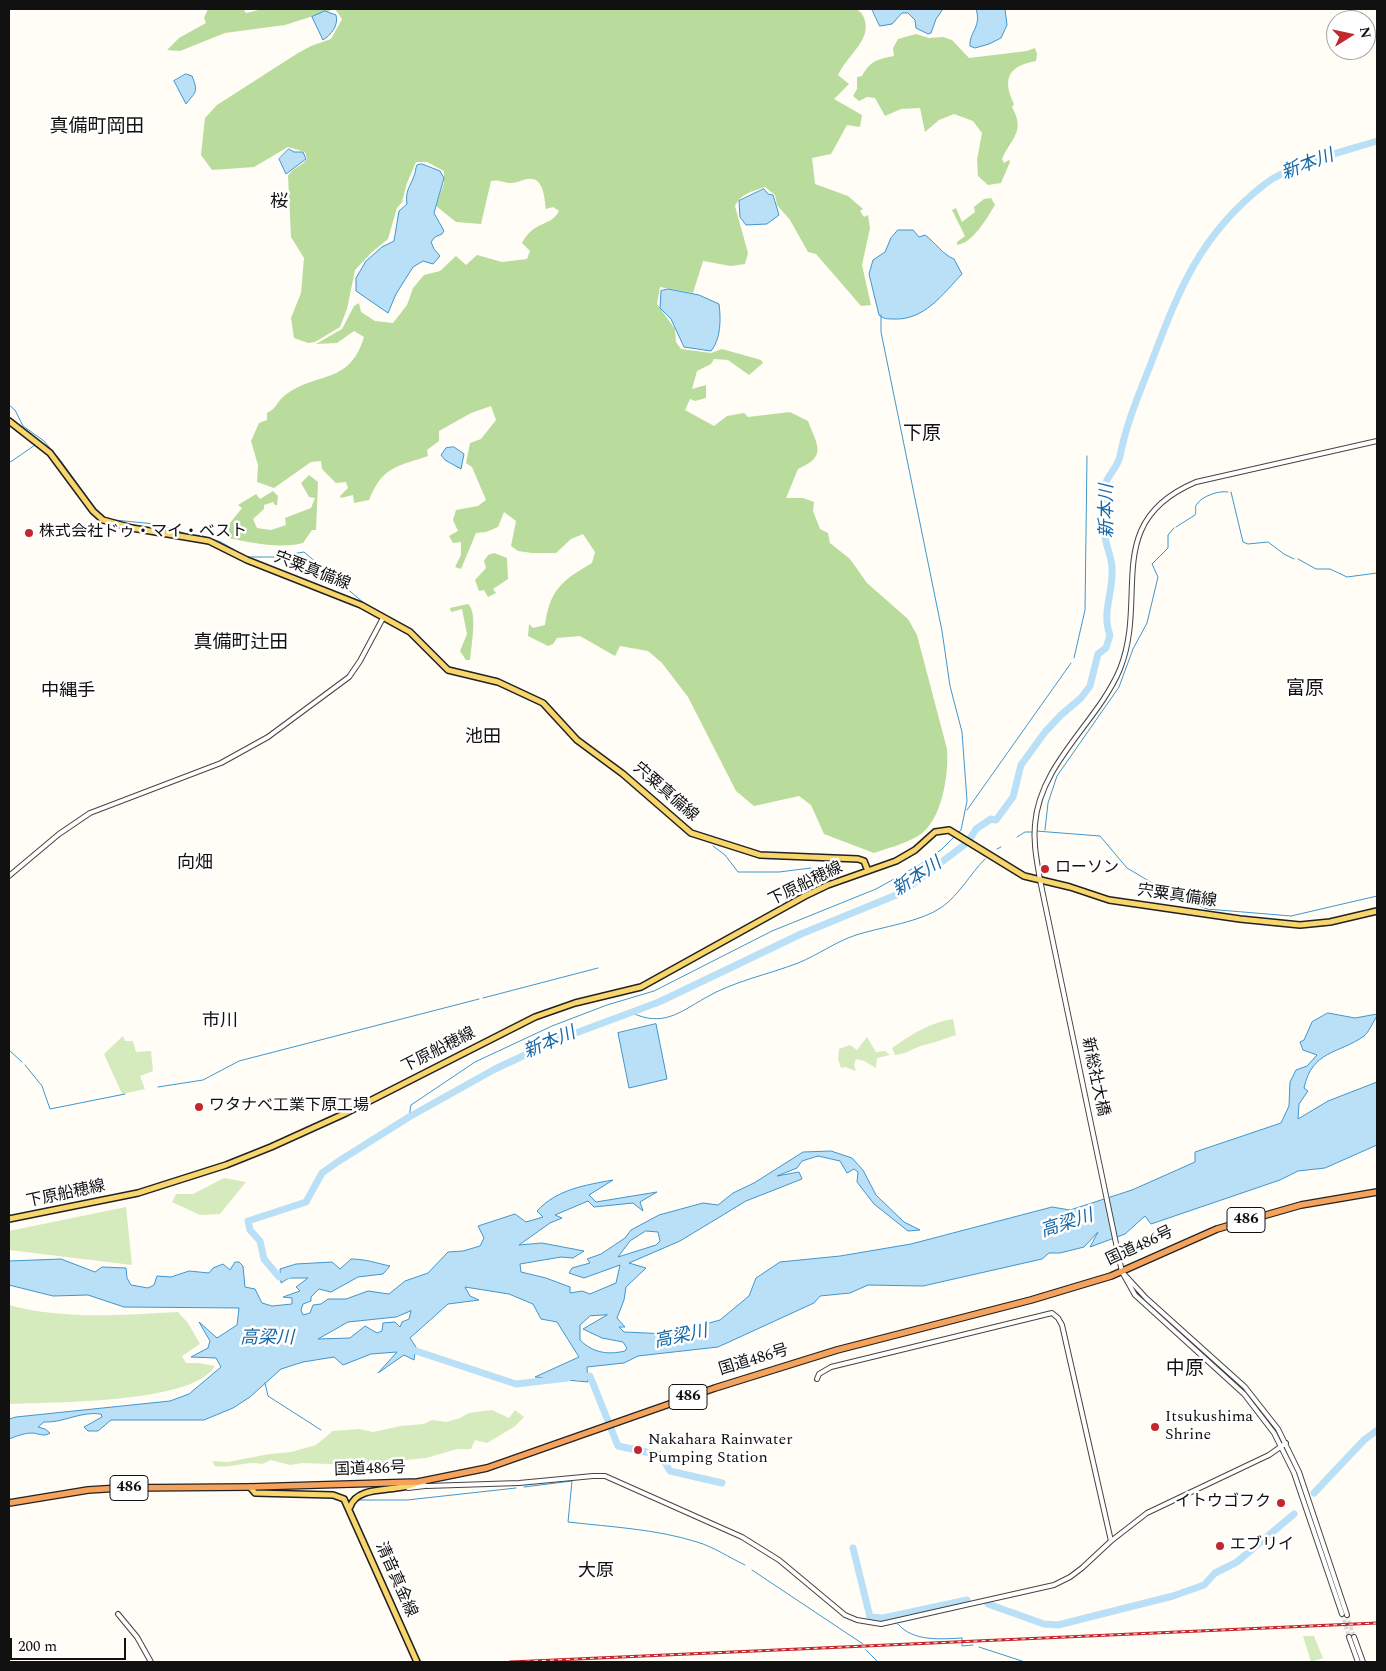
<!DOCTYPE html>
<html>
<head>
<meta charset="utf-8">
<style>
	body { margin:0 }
	#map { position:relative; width:1386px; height:1671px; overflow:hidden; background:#fffdf5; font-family:Spectral,serif }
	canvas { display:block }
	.frame { position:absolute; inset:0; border:10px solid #111; pointer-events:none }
	.north { position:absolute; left:1326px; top:10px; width:50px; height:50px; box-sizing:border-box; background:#fff; border:1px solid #a0a0a0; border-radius:50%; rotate:80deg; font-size:14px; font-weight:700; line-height:20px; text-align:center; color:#111 }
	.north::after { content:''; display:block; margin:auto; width:18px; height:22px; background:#c4262e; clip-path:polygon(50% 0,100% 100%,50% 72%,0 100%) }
	.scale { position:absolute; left:10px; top:1638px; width:116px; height:22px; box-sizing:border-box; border:2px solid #111; border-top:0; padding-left:6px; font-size:15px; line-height:18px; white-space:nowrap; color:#111; -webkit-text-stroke:4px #fff; paint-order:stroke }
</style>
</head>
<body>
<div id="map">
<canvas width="1386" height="1671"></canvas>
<div class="frame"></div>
<div class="north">N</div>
<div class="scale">200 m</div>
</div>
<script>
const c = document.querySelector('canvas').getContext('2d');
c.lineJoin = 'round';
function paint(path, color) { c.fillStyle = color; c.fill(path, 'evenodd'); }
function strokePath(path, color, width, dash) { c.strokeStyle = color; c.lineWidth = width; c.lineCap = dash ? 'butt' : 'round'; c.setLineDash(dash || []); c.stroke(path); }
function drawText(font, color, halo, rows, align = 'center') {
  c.font = font + ' Spectral,"Noto Sans JP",serif'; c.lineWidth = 5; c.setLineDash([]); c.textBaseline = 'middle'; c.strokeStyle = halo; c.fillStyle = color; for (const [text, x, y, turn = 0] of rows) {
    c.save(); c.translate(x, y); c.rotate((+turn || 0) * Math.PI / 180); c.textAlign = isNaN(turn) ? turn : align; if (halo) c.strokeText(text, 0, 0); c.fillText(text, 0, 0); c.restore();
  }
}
paint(new Path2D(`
	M953 1019 956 1035C944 1039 933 1043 921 1046 911 1049 907 1054 895 1055L892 1048C910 1035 931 1022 953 1019Z
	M123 1036 125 1041H133L136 1052 151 1051 153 1071 140 1076 145 1089 122 1094 104 1054Z
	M867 1037 876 1052 885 1051 890 1055 877 1058 876 1068 864 1061 856 1059 854 1065 856 1071 845 1067 841 1068 838 1059 839 1049 850 1045 857 1050Z
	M224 1178 246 1182 220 1214 200 1215 172 1202 176 1194H193Z
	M126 1207 132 1265 9 1250V1231Z
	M9 1305C63 1320 122 1315 178 1312L188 1323 200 1344 182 1356 186 1363H198L215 1366C193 1404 51 1402 9 1404Z
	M492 1410 509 1418 515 1410 524 1417 514 1427 487 1443 475 1440 471 1449H457L426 1458 356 1465 302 1463 290 1465 271 1460 262 1464C247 1460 232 1469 215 1466L212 1461 228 1462 269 1454 291 1452 316 1445 333 1431 359 1429 373 1432 401 1426 424 1424 432 1420 446 1422 460 1418 469 1413Z
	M1303 1636H1314L1323 1658 1311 1662Z`), '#d5ebbd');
paint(new Path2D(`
	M208 9 244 10 246 13 263 9H856C865 13 868 26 864 36 859 49 845 60 838 75L849 84 834 99 862 115 860 127 847 125 831 154 812 158 815 184 848 196 863 209 860 211 864 217 868 215 870 228 862 265 871 305 861 306 816 254 808 252 790 220 777 205 775 195 765 187C753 191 740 194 735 206L748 253 745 264 731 266 703 261 693 293 660 287 657 304 675 329 676 342 681 349 711 353 722 349 761 360 763 363 749 375 728 360 714 359 711 364 697 371 692 389 706 385V398L695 401 690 399 685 410 714 426 727 416 744 413 748 417 790 412 808 421C818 447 827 456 798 469L786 498H803L814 502 813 511 820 529 828 533 830 543 850 559 867 583 908 619 917 635 947 749C949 774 942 822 918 836 905 844 888 848 874 853L824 834 811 805 799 796 754 806 736 791 688 697 662 663 648 651 620 646 615 656 580 636 557 638 553 644 548 646 528 636 529 624 533 628 545 625C550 590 561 581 592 563L595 552 583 534 571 539 556 553H532L518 551 511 546 516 521 504 512 498 527 486 532 476 533 461 569 455 567 461 555V542L453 543 449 536 458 531 453 520 456 510 478 506 486 500 472 467 466 463 470 443 481 439 496 420 491 406 471 413 439 431V441L427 450 428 456C396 467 383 466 369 500L354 503 353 495 341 498 340 496 348 488 346 482 336 483 322 469 321 461 311 462 274 488 257 482 258 465 251 441 259 423 267 420V413C276 409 277 402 283 397 315 370 349 387 364 337L354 331 337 343 316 344 342 329 354 306 359 303 361 312 375 321 393 323 407 305 413 288 424 275 440 271 456 256 466 265 477 255 502 262 527 259 530 251 522 243C534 220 551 227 559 211L553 207 546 209C544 197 544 176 527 179 522 180 516 183 511 183 503 183 500 179 491 181L481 224 456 222 436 206 444 183V171L427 162H416L407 183 402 202 397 208 388 239 372 252 355 270 347 309 340 327 315 342 308 343 294 338 291 318 301 293 304 258 291 237 288 176C292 168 301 167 307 159L305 152 288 147 254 167 212 170 201 155 205 118 217 105 298 53 311 46 331 39 342 19 335 9 285 25 225 33 180 51 167 50 179 38 206 23 204 18Z
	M916 34 929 38 943 37 952 40 969 58 1027 51 1035 48 1037 54 1036 61C1008 66 1002 79 1014 104L1012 107C1026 132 1011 138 1002 159L1004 163 1009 160 1010 162 1001 183 988 185 978 176 977 160 982 133 973 121 954 114 939 120 925 132 920 108 901 109 885 116 875 98 867 97 859 101 853 96 857 89V77L862 76C870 61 878 59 894 56L893 48 898 39Z
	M991 198 995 205C987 218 973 243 957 245V242L965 236 952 210 956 208 962 222 975 212 974 207 984 199Z
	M309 475 318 482 316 530H312L303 543C277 549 254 543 228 538L230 523 242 508 238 505 256 494 260 499 273 491 278 496 277 505H275L273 502 264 505V509L253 519 257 528 271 530 286 525 285 518 311 508 315 498 309 497 301 483Z
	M494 553 507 558 508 579 493 589 496 593 488 597 484 590 479 591 475 580 486 568 484 561 488 555Z
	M468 604C478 612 471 647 470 660H466L460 651 467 634 462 609 451 612 450 608Z`), '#b9dc9c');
const water = new Path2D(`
	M872 9H943L936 19 931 33 928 34 916 28 915 20 908 13H902L892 24 880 26Z
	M976 9H1005L1007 25 1001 38 989 44 975 48 970 46C969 32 982 27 976 9Z
	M325 11 336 15C339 25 331 35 323 40L312 17Z
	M186 74 192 76C199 93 195 92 186 104L174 81Z
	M289 149 294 152H303L306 159 286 174 279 159Z
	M422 164 440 171 444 178 434 213 444 231 442 234 435 237 431 242 434 249 440 256 433 264 423 261 413 267 396 294 388 313 356 291V278L366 261 382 247 394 241 399 211 407 204C405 191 410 187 414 176 416 172 415 169 417 165Z
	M764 189 768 194 773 195 779 215 767 224 746 225 740 217 739 201Z
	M898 230H913L919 237 925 235C936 243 942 254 954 259L962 274C943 294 924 321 893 319 888 319 883 319 879 315L869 274 873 260 885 252 891 238Z
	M668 289 699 295 719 304C721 319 721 339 711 351L684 347 671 319 660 308 661 291Z
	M454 447 464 454 461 469 445 460 441 455 446 448Z
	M1328 1013 1355 1018 1377 1014V1016C1373 1022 1369 1032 1364 1036 1339 1054 1312 1050 1304 1088L1308 1091 1299 1104 1298 1119 1328 1101 1377 1082V1145L1325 1168 1298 1171 1280 1180 1151 1224 1145 1216 1125 1234 1090 1247 1098 1232 1084 1247 1060 1253H1049L1042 1259 923 1286 868 1285 850 1293 820 1296 814 1303 718 1347 638 1356 624 1363 587 1367 588 1382 535 1377 579 1357 557 1322 541 1319 533 1304 509 1294 465 1287 470 1296 479 1300 448 1304 410 1338 416 1347 414 1360 404 1355 378 1373 397 1352 371 1354 343 1365 334 1357 303 1362 281 1369 250 1397 233 1408 204 1420H111L98 1431H88L84 1427 102 1417 101 1414C80 1411 64 1423 44 1422L38 1427 45 1429 50 1433C44 1437 40 1434 33 1433 24 1433 17 1436 9 1439V1419L16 1417 170 1401 189 1394 221 1367 216 1358 191 1357 208 1348 210 1341 199 1322 217 1338 237 1325 239 1308 124 1307 88 1295 53 1296 9 1285V1261L61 1259 95 1272 102 1267 126 1268 127 1278 131 1285 148 1288 154 1285 157 1276 171 1277 189 1271 209 1273 213 1268 223 1264 230 1270 235 1262H239L243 1266 245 1287 255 1289 262 1303 272 1306 292 1304V1298L283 1297 300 1291 296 1287 308 1278H289L281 1283 280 1269 296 1264 332 1262 340 1269 351 1259C365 1259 376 1263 390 1266L383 1274 358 1277 331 1292 319 1289 311 1297V1301L303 1304 301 1310 303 1315 310 1313 313 1305 321 1304 328 1299H346L368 1291 389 1294 405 1281 428 1273 448 1252 463 1251 480 1246 484 1238 478 1226 515 1214 526 1222 543 1217 537 1211C557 1189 586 1185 613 1180L589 1195 596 1202 657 1192 640 1202 643 1211 633 1203 594 1207 588 1201 555 1215 562 1218 550 1223 519 1245 542 1243 584 1251 573 1258 561 1257 520 1264 521 1272 546 1278 570 1287V1293L582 1291 590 1294 616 1283 620 1265 584 1278 569 1273 572 1268 590 1263 587 1259 601 1254 625 1238 631 1230 659 1215 703 1203 718 1205 733 1193 754 1183 803 1152 831 1151 852 1158 863 1170 876 1195 904 1222 920 1230 908 1231 874 1204 857 1182 858 1172 854 1169 847 1173 840 1161 818 1156 802 1161 797 1168 777 1176 799 1172 802 1179 746 1201 680 1241 629 1263 646 1268 626 1287 624 1300 617 1318 625 1327H619L624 1332 669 1334 720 1320 749 1296 756 1278 780 1262 840 1256 911 1244 1052 1207 1070 1210 1132 1190 1195 1162V1152L1281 1123 1289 1106 1290 1082 1296 1070 1307 1066 1317 1055 1303 1050 1300 1042 1304 1040 1312 1022ZM646 1231 658 1232 660 1241 656 1245 618 1257 630 1241ZM411 1311 409 1319 402 1322 400 1327 395 1322 383 1323 382 1331 377 1333 365 1326 350 1338 318 1339 348 1322 396 1317ZM607 1315 583 1329 602 1338 623 1342 627 1348 625 1351C608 1355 593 1353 580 1340V1325L590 1316Z
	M656 1024 667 1079 629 1088 618 1033Z`);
paint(water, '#b9e0f7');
strokePath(water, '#3f96cf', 1);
strokePath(new Path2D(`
	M881 315V332L942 631 950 686 962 732 967 801 961 830 958 833
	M9 405 15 410 23 426 44 441 61 461 98 512
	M9 463 35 445
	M1231 492 1243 542 1248 544 1268 542 1284 554 1294 559
	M114 520 156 524 187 534 203 536 221 542 243 555
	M1176 527 1195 515C1197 511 1194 507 1197 504 1202 496 1220 490 1228 492
	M246 557H275L304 552 365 604
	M1298 559 1316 569H1330L1347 577 1377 573
	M1074 658 1085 610 1087 456
	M477 674 500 680 518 689
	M611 762 624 772
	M654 797 666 808
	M967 810 1071 663
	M1045 830 1048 803 1057 776 1119 687 1133 649 1147 623 1158 577 1152 564 1168 548V535L1174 528
	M1036 831 1100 836 1127 868 1171 894 1207 909 1291 916 1377 896
	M1017 837 1025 832H1032
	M705 840 706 841
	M713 846 725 855 738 872H779L811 868
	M997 849 1001 847
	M483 998 598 968
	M632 1013C663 1027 679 1013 705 998 734 981 767 975 798 963 818 955 835 942 856 935 881 927 921 922 942 907 960 894 970 874 985 859
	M9 1050 22 1062
	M25 1065 42 1086 50 1109 125 1094
	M158 1087 203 1080 239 1061 479 999
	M409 1117 411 1105 475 1062 552 1026 607 1005 654 991 772 931 876 889 921 864 942 849 955 836
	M265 1383 268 1396 321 1430
	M524 1487 572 1481 568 1522C611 1527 656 1529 697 1542 714 1547 730 1558 745 1565
	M360 1500H407L516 1488
	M752 1570 863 1644
	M897 1616V1617
	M898 1624C913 1642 941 1639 962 1638V1646L973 1645
	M979 1647 1025 1662
	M866 1650 878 1662`), '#3f96cf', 1);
strokePath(new Path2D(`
	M290 1274 279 1277 264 1259 260 1241 250 1230 248 1221 306 1202 322 1173 339 1161 409 1117 495 1069 557 1040 659 1002 801 934 901 893 968 842 976 829 991 819 996 820 1013 797 1021 765 1045 732 1061 715 1081 698 1090 686 1098 654 1106 648 1110 635C1101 613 1114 590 1112 568 1112 560 1108 550 1106 542 1103 526 1102 505 1104 489 1106 475 1117 470 1120 456 1126 425 1138 396 1150 366 1178 292 1199 235 1265 184 1291 164 1345 151 1377 141
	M407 1348 516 1384 568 1378
	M578 1377 590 1376 618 1446 660 1455 670 1471 722 1483
	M1314 1493 1364 1440 1376 1431
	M853 1548 870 1617 883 1618 967 1600
	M988 1604 1044 1624 1058 1625 1173 1596 1204 1585 1215 1573 1237 1562 1294 1514`), '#b9e0f7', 7);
strokePath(new Path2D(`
	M1342 1614 1349 1637
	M1347 1615 1354 1637`), '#dbdad3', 4, [4, 2]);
const minor = new Path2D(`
	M9 876 59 834 90 813 221 763 268 737 349 677 360 661 383 618
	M1124 1274 1146 1298 1245 1387 1278 1429 1299 1472 1347 1615
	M817 1379 819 1374 831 1367 1052 1313 1058 1318 1062 1325 1111 1541
	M419 1483 427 1486 519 1483 593 1476H605L742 1537 779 1560 845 1615 857 1620 881 1624 1054 1585 1070 1577 1082 1568 1111 1541 1147 1513 1269 1455 1286 1443
	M408 1488 425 1486
	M118 1614 137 1637 151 1662
	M1342 1614 1294 1473 1274 1433 1244 1394 1135 1295 1122 1272 1040 880C1037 861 1033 843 1035 824 1040 763 1098 722 1120 669 1149 596 1101 522 1196 482L1377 441
	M1349 1637 1358 1662
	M1354 1637 1363 1662`);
const major = new Path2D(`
	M9 421 50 453 93 511 103 520 132 528 209 541 247 560 361 605 410 632 448 670 498 682 543 703 577 740 623 774 691 833 760 855 858 859 864 861 868 871
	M9 1219 138 1193 226 1165 271 1147 346 1113 535 1017 575 1003 641 987 805 896 828 885 896 861 915 850 935 832 949 830 1024 876 1070 887 1109 900 1240 919 1300 925 1330 922 1377 911
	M250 1487 255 1493 333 1495 344 1499 417 1662
	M350 1507C358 1483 398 1494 418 1482`);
const highway = new Path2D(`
	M9 1503 88 1490 120 1488 250 1487 418 1482 487 1468 715 1388 837 1350 1031 1300 1111 1276 1217 1229 1301 1205 1377 1192`);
strokePath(minor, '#444', 6);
strokePath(major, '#222', 8);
strokePath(highway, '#222', 8);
strokePath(minor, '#fff', 4);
strokePath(major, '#f9d66b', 5);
strokePath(highway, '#f5a25d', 5.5);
const rail = new Path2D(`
	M510 1662 1377 1623`);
strokePath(rail, '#c4262e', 3);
strokePath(rail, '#fff', 1, [4]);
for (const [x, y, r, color] of [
	[29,533,5,"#c4262e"],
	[1045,869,5,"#c4262e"],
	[199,1107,5,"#c4262e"],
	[1155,1427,5,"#c4262e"],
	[638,1450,5,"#c4262e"],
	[1281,1503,5,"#c4262e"],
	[1220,1546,5,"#c4262e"]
]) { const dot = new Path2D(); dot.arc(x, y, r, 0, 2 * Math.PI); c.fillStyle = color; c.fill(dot); strokePath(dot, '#fff', 2); }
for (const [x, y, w] of [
	[1246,1220,38],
	[688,1397,38],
	[129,1488,38]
]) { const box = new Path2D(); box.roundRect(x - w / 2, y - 12.5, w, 25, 4); c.fillStyle = '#fff'; c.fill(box); strokePath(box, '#111', 1); }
drawText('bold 15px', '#111', null, [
	["486",1246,1220],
	["486",688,1397],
	["486",129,1488]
]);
drawText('16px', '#111', '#fff', [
	["株式会社ドゥ・マイ・ベスト",39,533],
	["ローソン",1055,869],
	["ワタナベ工業下原工場",209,1107],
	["Itsukushima",1165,1418],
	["Shrine",1165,1436],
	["Nakahara Rainwater",648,1441],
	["Pumping Station",648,1459],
	["イトウゴフク",1271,1503,"right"],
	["エブリイ",1230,1546]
], 'left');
drawText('16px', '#111', '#fff', [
	["宍粟真備線",312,572,21],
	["宍粟真備線",665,793,41],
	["下原船穂線",806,885,-26],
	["宍粟真備線",1177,897,8],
	["下原船穂線",439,1051,-27],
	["新総社大橋",1094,1077,78],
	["下原船穂線",66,1195,-12],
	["国道486号",1140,1247,-25],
	["国道486号",754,1361,-17],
	["国道486号",370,1470,-2],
	["清音真金線",395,1580,66]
]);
drawText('italic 18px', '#1768a6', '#fff', [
	["新本川",1308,166,-21],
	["新本川",1108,511,-90],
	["新本川",918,878,-34],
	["新本川",550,1044,-23],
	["高梁川",1067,1225,-18],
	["高梁川",681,1338,-12],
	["高梁川",267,1339]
]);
drawText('18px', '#111', '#fff', [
	["桜",279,203],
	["中縄手",68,692],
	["池田",483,738],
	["向畑",195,864],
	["市川",220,1022],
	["大原",596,1572]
]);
drawText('19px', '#111', '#fff', [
	["真備町岡田",97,128],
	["下原",922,435],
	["真備町辻田",241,644],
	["富原",1305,690],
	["中原",1185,1370]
]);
</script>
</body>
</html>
